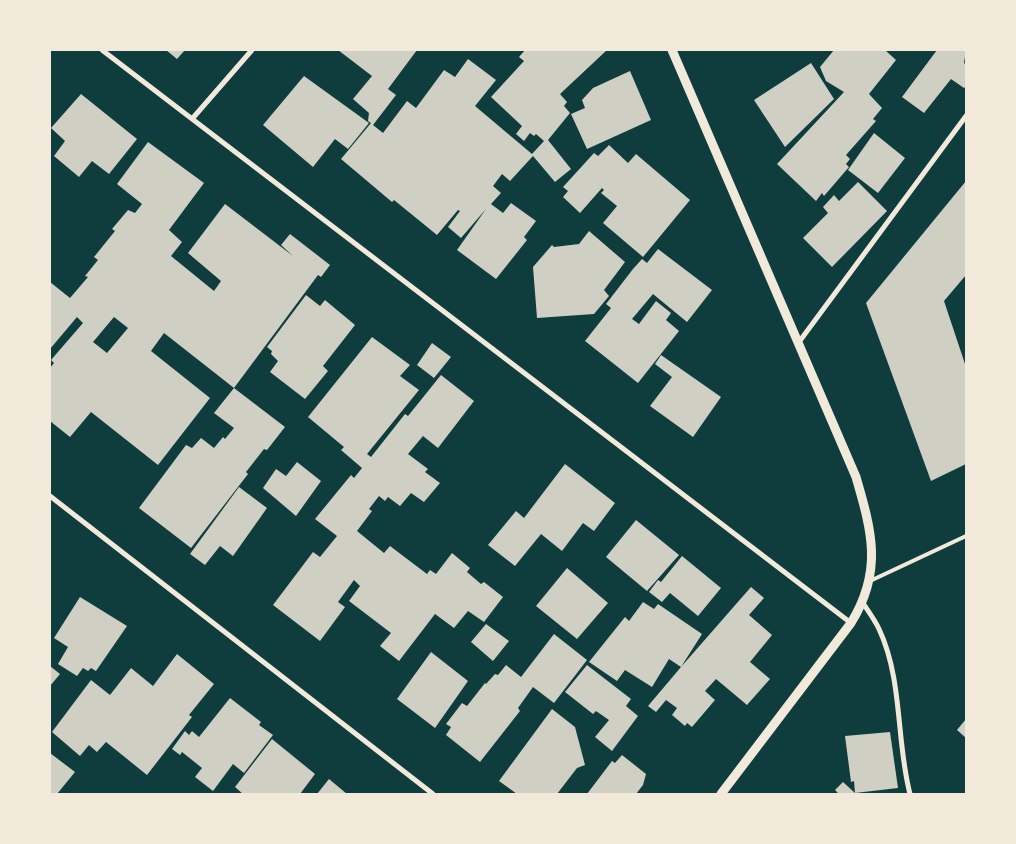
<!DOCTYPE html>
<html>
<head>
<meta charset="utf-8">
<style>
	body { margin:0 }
	#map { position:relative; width:1016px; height:844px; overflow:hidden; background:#0f3d3e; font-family:Lato,sans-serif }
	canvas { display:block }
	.frame { position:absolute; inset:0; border:51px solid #f1e9da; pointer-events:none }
</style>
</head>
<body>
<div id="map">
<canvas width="1016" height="844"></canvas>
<div class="frame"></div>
</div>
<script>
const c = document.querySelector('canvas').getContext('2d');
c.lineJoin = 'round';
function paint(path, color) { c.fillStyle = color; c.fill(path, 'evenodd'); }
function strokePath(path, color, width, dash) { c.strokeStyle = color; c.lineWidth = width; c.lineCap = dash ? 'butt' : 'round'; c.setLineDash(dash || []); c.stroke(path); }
paint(new Path2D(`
	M166 50H185L177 59Z
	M338 50H417L388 89 396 95 373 125 383 133 407 101 416 108 444 70 455 77 468 59 496 80 475 106 532 154 544 141 536 134 534 136 530 133 524 141 516 134 522 126 491 97 524 61 519 57 525 50H607L560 94 567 102 564 106 570 113 548 140 571 169 555 182 533 156 510 181 502 174 493 186 501 193 491 204 503 213 511 203 536 221 524 237 527 240 496 279 457 250 486 209 461 238 448 227 460 211 458 210 437 235 394 200 392 202 341 159 371 123 368 121 369 113 353 99 372 76Z
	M834 50H885L896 60 869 94 882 108 873 119 876 121 846 155 850 159 846 164 849 167 824 196 822 193 816 201 777 164 844 92 826 81 820 67Z
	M937 50H966L964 63 966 65V86L964 88 951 79 924 113 902 97Z
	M811 63 834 99 785 147 754 100Z
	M630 71 651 120 587 149 571 114 585 108 582 100 593 88Z
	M304 76 369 123 348 149 335 139 313 167 263 125Z
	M81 94 137 139 109 174 92 161 79 177 54 156 65 141 51 128Z
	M874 133 905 158 878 193 848 170Z
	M148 142 204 183 169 230 182 242 171 256 214 291 221 281 188 253 225 204 293 256 281 245 290 234 330 265 321 277 318 275 234 388 164 333 151 351 210 398 158 465 91 412 70 437 50 421V368L54 363 51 360 83 323 77 317 50 349V282L70 298 88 277 85 276 98 260 94 257 115 231 112 229 128 210 135 213 142 204 117 184ZM114 317 128 328 107 353 93 342Z
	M609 145 628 163 636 154 690 200 643 257 603 223 617 206 601 193 604 190 602 188 580 213 563 197 568 191 563 187 594 153 598 156Z
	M966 181V275L944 301 966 367V464L931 481 866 303Z
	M858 182 887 211 832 267 803 238 828 213 823 207 834 195 839 201Z
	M589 231 625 262 604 290 609 296 594 314 537 318 533 267 552 245 554 247 579 244Z
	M658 249 712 290 687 322 653 294 632 319 639 324 656 301 671 313 666 320 679 331 638 383 585 341 611 308 606 304 633 269 642 259 647 263Z
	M306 295 320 306 325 300 355 325 323 366 328 371 305 399 270 372 278 361 271 354 272 351 267 347Z
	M372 337 410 365 400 376 419 390 367 454 371 457 405 414 408 416 441 375 474 401 438 448 423 436 408 454 428 469 425 472 440 483 424 502 411 493 400 506 388 497 385 501 379 496 369 509 372 511 357 531 384 553 390 546 427 574 430 570 436 574 452 553 470 568 467 572 481 584 484 582 503 597 484 622 468 611 454 628 435 614 399 661 380 646 391 633 349 601 360 586 354 580 338 602 345 607 320 641 273 605 313 552 320 557 337 536 315 519 351 475 354 478 362 468 341 450 344 447 308 417Z
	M432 343 451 357 434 378 417 365Z
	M661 355 721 397 693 437 650 406 672 377 655 364Z
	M234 388 285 427 267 450 264 449 246 472 248 474 191 548 139 508 186 445 192 448 201 438 214 448 223 437 225 439 234 428 214 413Z
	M297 462 321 481 296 516 263 488 276 469 286 476Z
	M565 464 615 503 594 531 583 523 562 551 541 534 515 566 488 545 516 511 524 518Z
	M239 487 267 508 233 556 220 546 205 565 190 554Z
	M636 520 679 555 647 591 606 557Z
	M682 556 721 588 698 616 670 593 662 602 649 592 658 580 661 582Z
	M567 568 608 603 577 639 536 606Z
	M751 587 764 598 749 615 772 635 750 662 770 679 747 705 716 679 705 691 715 700 692 727 687 723 685 726 672 715 677 708 666 700 656 712 648 706 681 667 669 659 652 687 625 670 617 681 589 662 625 617 629 621 643 602 654 609 658 604 702 634 681 667Z
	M80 597 127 626 96 671 91 668 88 671 83 668 77 676 58 664 68 647 54 638Z
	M486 624 509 641 493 661 471 642Z
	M554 634 587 660 554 703 533 687 518 708 520 711 480 762 446 735 451 727 446 724 462 703 467 706 485 683 486 684 495 674 498 675 506 665 521 677Z
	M431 652 468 681 435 728 397 699Z
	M177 654 214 684 189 715 192 717 147 775 106 742 97 752 89 745 80 756 52 732 91 680 110 695 131 668 153 686Z
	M587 665 631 699 626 706 638 716 612 751 595 737 609 720 596 711 593 714 565 692Z
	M50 666 60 674 50 686Z
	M230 698 261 722 259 725 273 735 244 773 233 764 213 791 195 777 202 768 182 752 180 755 172 749 185 731 189 735 192 731 199 737Z
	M552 709 575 727 585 765 577 768 557 794H517L499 781Z
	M966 719V738L957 730Z
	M890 732 898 788 855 793 854 781 851 782 845 736Z
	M272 739 315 774 300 794H243L235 787Z
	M50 753 75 772 57 794H50Z
	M622 755 646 774 643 785 636 794H587L612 761 615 763Z
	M329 779 347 794H317Z
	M843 782 855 793 857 794H839L835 790Z`), '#cfcfc3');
strokePath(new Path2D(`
	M870 581 966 536`), '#f1e9da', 4);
strokePath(new Path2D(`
	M102 50 851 623
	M192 119 252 50
	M799 342 966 116
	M50 496 433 794
	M863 603C868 611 875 620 879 629 903 680 896 741 910 794`), '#f1e9da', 5);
strokePath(new Path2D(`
	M672 50 856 477C872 532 883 571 851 623L721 794`), '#f1e9da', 9);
</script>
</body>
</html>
